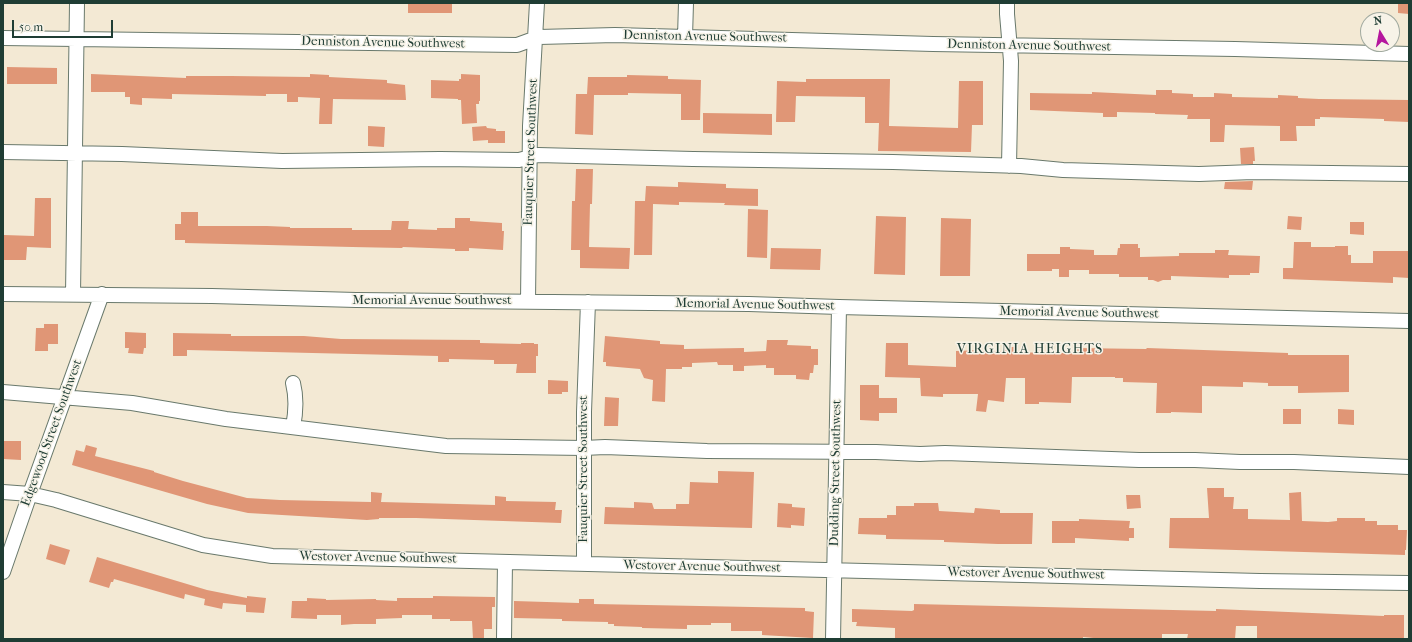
<!DOCTYPE html>
<html>
<head>
<meta charset="utf-8">
<style>
	body { margin:0 }
	#map { position:relative; width:1412px; height:642px; overflow:hidden; background:#f3e9d4; font-family:"IM FELL French Canon",serif }
	canvas { display:block }
	.frame { position:absolute; inset:0; border:4px solid #1f3d34; pointer-events:none }
	.north { position:absolute; left:1360px; top:12px; width:40px; height:40px; box-sizing:border-box; background:#f7f3e8; border:1px solid #a1aaa0; border-radius:50%; rotate:350deg; font-size:11px; font-weight:700; line-height:16px; text-align:center; color:#1f3d34 }
	.north::after { content:''; display:block; margin:auto; width:14px; height:18px; background:#b5179e; clip-path:polygon(50% 0,100% 100%,50% 72%,0 100%) }
	.scale { position:absolute; left:12px; top:20px; width:101px; height:18px; box-sizing:border-box; border:2px solid #1f3d34; border-top:0; padding-left:5px; font-size:12px; line-height:14px; white-space:nowrap; color:#1f3d34; -webkit-text-stroke:3px #f7f3e8; paint-order:stroke }
</style>
</head>
<body>
<div id="map">
<canvas width="1412" height="642"></canvas>
<div class="frame"></div>
<div class="north">N</div>
<div class="scale">50 m</div>
</div>
<script>
const c = document.querySelector('canvas').getContext('2d');
c.lineJoin = 'round';
function paint(path, color) { c.fillStyle = color; c.fill(path, 'evenodd'); }
function strokePath(path, color, width, dash) { c.strokeStyle = color; c.lineWidth = width; c.lineCap = dash ? 'butt' : 'round'; c.setLineDash(dash || []); c.stroke(path); }
function drawText(font, color, halo, rows, align = 'center') {
  c.font = font + ' "IM FELL French Canon",serif'; c.lineWidth = 3; c.setLineDash([]); c.textBaseline = 'middle'; c.strokeStyle = halo; c.fillStyle = color; for (const [text, x, y, turn = 0] of rows) {
    c.save(); c.translate(x, y); c.rotate((+turn || 0) * Math.PI / 180); c.textAlign = isNaN(turn) ? turn : align; if (halo) c.strokeText(text, 0, 0); c.fillText(text, 0, 0); c.restore();
  }
}
paint(new Path2D(`
	M408 3H452V13H408Z
	M1398 3H1409V14L1398 13Z
	M7 67 57 68V84H7Z
	M91 74 186 78V76H231L310 77V74L329 75V77L387 80V83L405 85 406 100 333 99 332 124H319L320 98 298 97V102H287V94H266V96L172 94V99L142 98V105L130 104V97H125V92H91Z
	M461 74 480 75V101H479V104H476L477 123 462 124 461 100H458V99L431 98V80L459 81V79H461Z
	M627 75 668 76V79L701 80 700 120H681V94L628 93V95H594L593 135 575 134 576 94H587L588 77H627Z
	M806 79H890L889 126 958 128 959 81H983V125H972L971 152 878 151 879 123H865V97L796 96 795 122H776L777 81 806 82Z
	M1156 90H1172V93L1193 94V97H1214V93L1232 94V97L1278 98V95L1298 96V98L1319 99 1409 100V122L1384 121V119L1320 117V119H1315V126H1296L1297 141H1280V126L1225 125 1224 142H1210V119H1187L1188 115 1155 114V113L1117 112V117H1103V113L1030 110V93L1092 94V92L1156 95Z
	M703 113 772 114V135L703 133Z
	M368 126 385 127 384 147 368 146Z
	M486 126 487 128 496 129V131H505V143H488V140L473 141 472 127Z
	M1254 147 1255 161H1253V164H1241L1240 148Z
	M576 169H593L592 204H590L589 247 630 248 629 269 580 268V250H571L572 201H575Z
	M1253 181 1252 190 1224 189 1225 182Z
	M678 182 726 184V188L758 189V206L724 205 725 203 679 202V205L653 204 652 255H634L635 201H645L646 186 678 187Z
	M35 198H51V248L27 247 26 260H4V235L34 236Z
	M748 209 768 210 767 258 747 257Z
	M181 212H198V226H267L290 227V228H352V230H391L392 221H409L408 229 437 230V228H455V218H470V221L502 223V231H504L503 250 469 248V251H455V249L403 247 402 248 352 247 185 243V240H175V224H181Z
	M876 216 906 217 905 275 874 274Z
	M1288 216 1302 217 1301 230 1287 229Z
	M941 218 971 219 970 276H940Z
	M1350 222H1364V235L1350 234Z
	M1294 242H1311V247H1335V246H1348V255H1351V263H1373V251H1409V278L1393 277V283L1283 279V268H1293Z
	M1120 244H1138V248H1140V257L1179 256V253H1215V250H1229L1228 255 1260 256 1259 273H1250V275H1229V278L1171 276V280H1163L1158 282 1153 280H1148V277H1119V274H1089V270H1069V277H1059V269H1052V271H1027V254H1060V247H1070V249L1094 250V255H1117L1118 248H1120Z
	M771 248 821 249 820 270 770 269Z
	M44 324H58V344H48V351H35L36 328H44Z
	M125 332 146 333V348H144L143 354 128 353 129 348H125Z
	M173 333 231 334V336H304L341 339 480 340V343L521 344V343H534V344H538V356H536V373H516L517 364H494V360L449 359V362H438V356L187 350V356H173Z
	M605 336 660 341V344L684 345V349L744 348V352L766 351 767 340H788L787 345 811 346V349H818V365H814L813 373H810L809 380 796 379V375H774V368H766V365L744 366V371H733V365H718L717 362 692 363V367H682V369H666L665 402 652 401 653 380 644 378 640 369 606 366V362H603Z
	M886 343H908V365L956 367V351L982 350V351H1005V347H1015V352L1048 353H1073L1074 348 1146 349 1147 348 1288 353V355H1349V392L1298 393V386H1268V383L1243 382V387L1202 386V413L1171 412V413H1156L1157 383 1123 382V378H1115V377H1072L1071 403 1039 402V404H1025V378H1006L1004 402 988 400 986 412 976 411 978 394H943V397L921 396 920 378 885 377Z
	M548 380 568 381V392H562V394H548Z
	M860 385H879V398H897V413H879V421L860 420Z
	M605 397 619 398 618 426H604Z
	M1283 409H1301V424H1283Z
	M1338 409 1354 410V425L1338 424Z
	M3 441H21V460L3 459Z
	M86 445 97 448 95 456 154 471V472L183 481 247 498 280 500 371 502V492L382 493 381 502 495 505V496L506 497V501L556 502 555 510H562L561 523 416 518H379V519L367 520 248 513 207 504 72 465 76 450 84 452Z
	M718 471 754 472 752 528 604 524 605 507 634 508V502L652 503 654 509H676V504H689L690 482 718 483Z
	M1207 488H1224V497H1234L1233 509H1248V519L1290 520 1289 493 1301 492 1302 521 1328 522 1337 521V518H1365V521H1377V525H1398V530H1407L1406 550H1405V555L1169 548 1170 518H1209Z
	M1126 495H1140L1141 508 1127 509Z
	M778 503 792 504V507L805 508 804 526 791 525V528L777 527Z
	M914 503H938L939 511 974 513 975 508 1000 510V513H1033L1032 544H998L944 542V540L886 539V535L858 534 859 518H887V515H896V506H914Z
	M1079 519 1130 521 1129 528H1134V538H1129V541L1075 538V543H1052V521H1079Z
	M50 544 70 550 65 565 46 559Z
	M97 557 207 590 247 598V596L266 598 264 613 246 612V605L223 603 222 609 204 605 205 599 185 594 184 599 114 579 113 582H111L109 588 89 582Z
	M433 596 495 597V607H492V629H484V639H473L472 621H450V619H432V615H402V618L376 619V624H354L341 625V615H317V619L291 618 292 601H307V598L326 599V600L376 599V600L397 601V598H433Z
	M579 599H594V604L805 608V611L814 612 813 638 762 635V631H731V623H711V625H687V629L642 628V627L614 626V624H608V622L562 621V619L514 618V601L579 603Z
	M914 604 1216 611V609L1384 616V615H1404V638L1257 639V626H1236L1235 639H1187L1188 634H1162V639H1104L1083 637V639L931 638 913 639 895 638V628L856 626 857 622H852V609L912 611 914 610Z`), '#e09676');
const minor = new Path2D(`
	M1007 3V14L1011 61 1009 166
	M685 37 686 3
	M3 38 517 45 539 37 615 35 933 44 1235 49 1409 54
	M3 152 122 154 282 161 440 159 519 160 538 155 693 159 893 162 1021 166 1063 170 1199 174 1253 172 1409 174
	M3 294 212 296 356 300 749 304 839 307 1409 321
	M73 294 77 3
	M528 301 530 126 537 3
	M3 392 132 403 226 419 446 446 584 448 605 447 707 451 876 452 920 454 945 453 1139 460H1195L1240 462H1294L1409 467
	M293 427C296 412 297 399 293 383
	M3 492 30 494 56 500 203 545 272 556 1260 581 1409 583
	M584 564V412L588 302
	M3 572 30 494 102 294
	M504 639 505 562
	M833 639 839 307`);
strokePath(minor, '#69796c', 16);
strokePath(minor, '#fff', 14);
drawText('13px', '#1f3d34', '#f7f3e8', [
	["Denniston Avenue Southwest",705,37,1],
	["Denniston Avenue Southwest",383,43,1],
	["Denniston Avenue Southwest",1029,46,1],
	["Fauquier Street Southwest",531,152,-88],
	["Memorial Avenue Southwest",432,301],
	["Memorial Avenue Southwest",755,305,1],
	["Memorial Avenue Southwest",1079,313,1],
	["Edgewood Street Southwest",52,433,-70],
	["Fauquier Street Southwest",584,469,-90],
	["Dudding Street Southwest",836,473,-89],
	["Westover Avenue Southwest",378,558,1],
	["Westover Avenue Southwest",702,567,1],
	["Westover Avenue Southwest",1026,574,1]
]);
c.letterSpacing = '1px';
drawText('14px', '#1f3d34', '#f7f3e8', [
	["VIRGINIA HEIGHTS",1030,350]
]);
c.letterSpacing = '0px';
</script>
</body>
</html>
